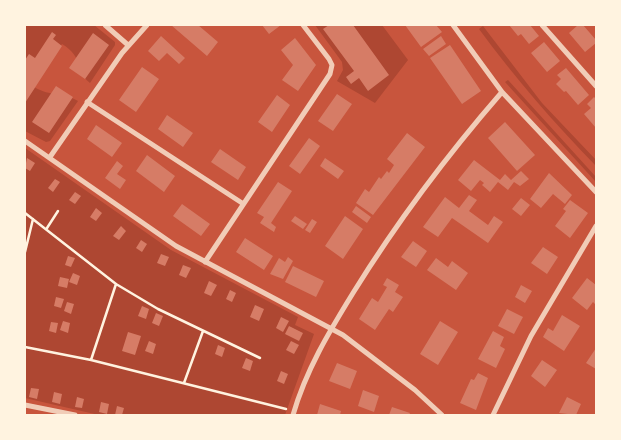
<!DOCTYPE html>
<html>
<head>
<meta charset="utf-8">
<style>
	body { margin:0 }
	#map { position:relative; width:621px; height:440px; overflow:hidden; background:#c8553d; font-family:Quicksand,sans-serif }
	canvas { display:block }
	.frame { position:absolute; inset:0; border:26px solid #fff3e0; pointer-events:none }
</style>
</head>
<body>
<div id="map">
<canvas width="621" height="440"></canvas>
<div class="frame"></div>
</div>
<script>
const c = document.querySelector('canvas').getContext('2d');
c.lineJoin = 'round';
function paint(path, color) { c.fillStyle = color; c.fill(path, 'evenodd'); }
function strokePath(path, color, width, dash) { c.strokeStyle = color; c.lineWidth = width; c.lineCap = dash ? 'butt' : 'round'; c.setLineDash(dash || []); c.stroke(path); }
paint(new Path2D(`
	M25 25H94L115 42V45L90 83C74 70 85 58 62 44L34 87C51 97 63 92 78 101L50 141 46 142 25 131Z
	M315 25H382L408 60 375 103 337 81 343 70 342 62Z
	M483 26 542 103 596 160V166C554 123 515 78 479 29Z
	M508 80 596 177V182L505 82Z
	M25 148 171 250 298 317 295 325 314 334 285 415H99L25 398Z`), '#ae4732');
paint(new Path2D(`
	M171 25H198L218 42 207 56Z
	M262 25H281L269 34Z
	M329 25H353L389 75 368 91 359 78 351 84 346 77 354 71 323 29Z
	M405 25H436L442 32 421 47Z
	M509 25H530L539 36 529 44 521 34 518 36Z
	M578 25H583L596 40V43L585 52 569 33Z
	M52 32 56 35 53 39 62 46 25 103V60L29 54 35 58Z
	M93 33 109 45 85 79 69 68Z
	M161 36 185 58 179 64 167 53 159 61 148 51Z
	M441 36 446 44 429 56 423 49Z
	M295 38 316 65 298 91 282 80 293 65 281 50Z
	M544 42 560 61 547 72 531 53Z
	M450 45 481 91 462 104 430 58Z
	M142 67 159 79 136 112 119 100Z
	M566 68 589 95 578 105 566 91 564 92 556 84 561 79 557 75Z
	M56 86 73 97 49 133 32 122Z
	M337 94 352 104 333 131 318 121Z
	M277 95 290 105 272 132 258 122Z
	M594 97 596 99V128L584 114 591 108 587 104Z
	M167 115 193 133 183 147 158 129Z
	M505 122 535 155 517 171 488 138Z
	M96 125 122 143 112 157 87 139Z
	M407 133 425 147 373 215 356 203 365 189 369 192 379 177 381 179 387 171 389 173 394 165 387 159Z
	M309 138 320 146 300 174 289 166Z
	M220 149 246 167 238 180 211 162Z
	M147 155 175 176 164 192 136 171Z
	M27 158 35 163 30 171 25 168Z
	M325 158 344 171 338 179 320 166Z
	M474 160 500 180 505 174 511 180 521 171 529 179 520 186 514 182 508 190 498 182 490 192 482 185 484 183 480 180 471 191 458 180Z
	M117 161 123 166 117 174 126 180 120 189 105 178Z
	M549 173 572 195 565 204 553 194 541 208 530 199Z
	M55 179 60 182 53 192 48 188Z
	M278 182 292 191 271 223 276 227 274 232 260 223 264 217 257 213Z
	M75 192 81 196 75 204 69 200Z
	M469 195 477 200 469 211 488 225 494 216 503 222 488 243 452 218 438 237 423 227 445 197 459 208Z
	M521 198 530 205 521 216 512 209Z
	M570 200 588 213 570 238 555 226 566 211 563 209Z
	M182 204 210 224 201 236 173 216Z
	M356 206 371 217 367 223 352 212Z
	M96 208 102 213 96 221 90 217Z
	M295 216 307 224 303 229 291 221Z
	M345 216 363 229 343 259 325 246Z
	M312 219 317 222 310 233 305 230Z
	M121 226 126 231 119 240 113 236Z
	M245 238 273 256 264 270 236 252Z
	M141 240 147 244 142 252 136 248Z
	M413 241 427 251 416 267 401 257Z
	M543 247 558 257 547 274 531 263Z
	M161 254 169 257 165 266 157 263Z
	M68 256 75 258 71 267 65 265Z
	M288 257 293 261 283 279 270 274 279 258 285 262Z
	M436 258 448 267 452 261 468 273 456 290 427 270Z
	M183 265 191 268 186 278 179 275Z
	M293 266 324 281 316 297 285 282Z
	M73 273 80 276 77 285 69 282Z
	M60 277 69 279 67 288 58 286Z
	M387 278 399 285 395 292 403 297 393 312 389 309 375 330 359 319 372 298 378 302 387 287 383 285Z
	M587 278 596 285V305L593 302 587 310 572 298Z
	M209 281 217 285 211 296 204 293Z
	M521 285 532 291 525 303 515 297Z
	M230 290 236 293 232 302 226 299Z
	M56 297 64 299 61 308 54 306Z
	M67 302 74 304 71 314 64 311Z
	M255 305 264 309 259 321 250 317Z
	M142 306 149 309 146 319 138 316Z
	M507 309 523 317 514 334 498 326Z
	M156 313 163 316 159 326 152 323Z
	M562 315 580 326 564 351 543 337 548 328 553 331Z
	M281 317 289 321 283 332 276 328Z
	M63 321 70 323 68 333 60 330Z
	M440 321 458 332 438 365 420 354Z
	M51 322 58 323 56 333 49 331Z
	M289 326 303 333 299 341 285 334Z
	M493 331 504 337 500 346 505 349 496 368 478 359Z
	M128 332 141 336 135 355 122 351Z
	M149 341 156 344 153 354 145 351Z
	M291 341 299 345 294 354 286 350Z
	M218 345 225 348 222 357 215 354Z
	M596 348V369L586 363Z
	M246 358 253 361 250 371 242 368Z
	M542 360 557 370 545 387 531 376Z
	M337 363 357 371 350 389 329 381Z
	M281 371 288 374 284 384 277 381Z
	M478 373 488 378 476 410 460 403 471 379 474 380Z
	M31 388 39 389 37 399 29 397Z
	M363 390 379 396 374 412 358 406Z
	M54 392 62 394 60 404 52 402Z
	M77 397 84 399 82 408 75 407Z
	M567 397 581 404 576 415 559 413Z
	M101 402 109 404 107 414 99 412Z
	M320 404 341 411 340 415H317Z
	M117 406 124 408 122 415H115Z
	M392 407 410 413 409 415H389Z`), '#d67c66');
strokePath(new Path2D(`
	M25 213 116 284 158 309 260 358
	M47 228 58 211
	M25 252 33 219
	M25 347 91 360 286 409
	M91 360 116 284
	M184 383 203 331`), '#fff3e0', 2.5);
strokePath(new Path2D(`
	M105 25 128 45
	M453 25 502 92 596 192
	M542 25 596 86
	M87 102 242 203
	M25 141 176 246 343 335 415 390 442 415
	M50 157 122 53 147 25
	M205 262 330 74 332 65 329 59 303 25
	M25 405 75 415
	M293 415C306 370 329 332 353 293 397 222 448 154 502 92
	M493 415 531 336 596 226`), '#f1ccb7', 5);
</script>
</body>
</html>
